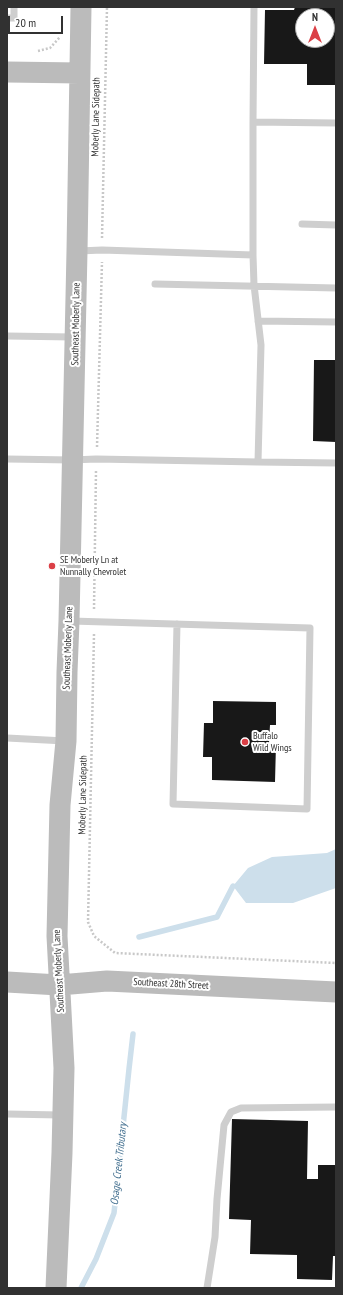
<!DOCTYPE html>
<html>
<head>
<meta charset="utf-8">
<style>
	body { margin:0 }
	#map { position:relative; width:343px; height:1295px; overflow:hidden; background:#fff; font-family:"PT Sans Narrow",sans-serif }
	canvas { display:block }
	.frame { position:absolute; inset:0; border:8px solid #313131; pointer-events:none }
	.north { position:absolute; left:295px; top:8px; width:40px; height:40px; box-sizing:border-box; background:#fff; border:1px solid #adadad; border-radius:50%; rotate:0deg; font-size:11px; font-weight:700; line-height:16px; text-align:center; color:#313131 }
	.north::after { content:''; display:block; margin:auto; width:14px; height:18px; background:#db3f46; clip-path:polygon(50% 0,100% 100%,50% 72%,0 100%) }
	.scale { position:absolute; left:8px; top:16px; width:55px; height:18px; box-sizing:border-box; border:2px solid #313131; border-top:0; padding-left:5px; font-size:12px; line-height:14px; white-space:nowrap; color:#313131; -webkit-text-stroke:3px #fff; paint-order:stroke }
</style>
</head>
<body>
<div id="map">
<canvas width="343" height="1295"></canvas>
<div class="frame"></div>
<div class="north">N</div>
<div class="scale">20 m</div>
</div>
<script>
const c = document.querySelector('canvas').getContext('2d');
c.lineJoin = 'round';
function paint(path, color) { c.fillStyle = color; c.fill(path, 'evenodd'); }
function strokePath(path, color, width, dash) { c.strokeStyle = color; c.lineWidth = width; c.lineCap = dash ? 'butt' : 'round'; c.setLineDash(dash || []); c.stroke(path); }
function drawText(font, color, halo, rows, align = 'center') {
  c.font = font + ' "PT Sans Narrow",sans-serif'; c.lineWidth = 4; c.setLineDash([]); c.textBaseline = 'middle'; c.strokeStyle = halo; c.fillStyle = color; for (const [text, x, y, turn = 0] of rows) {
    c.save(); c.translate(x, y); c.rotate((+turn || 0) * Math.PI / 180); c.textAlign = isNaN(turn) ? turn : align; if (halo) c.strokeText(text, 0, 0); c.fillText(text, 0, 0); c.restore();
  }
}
paint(new Path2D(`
	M336 849V888L293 903H246L233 886 248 868 272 857 327 853Z`), '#cddfeb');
strokePath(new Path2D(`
	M139 937 217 917 233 886
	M81 1288 96 1259 114 1213 129 1069 133 1034`), '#cddfeb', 5.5);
paint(new Path2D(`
	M295 7H336V85H307V64H264L265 10H294ZM303 16H327V40H303Z
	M314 360H336V442L313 441Z
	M213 701 276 702V725H270L269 743 276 744 275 782 212 780V757H203L204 723H213Z
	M232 1119 308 1121 307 1179H318V1165H336V1256H333L332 1280 297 1279V1255L250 1254 251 1220 229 1219Z`), '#181818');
strokePath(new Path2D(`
	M38 51 50 48 60 37
	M102 238 107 7
	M97 447 102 262
	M94 609 96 470
	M94 634 88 922 94 936 115 953 336 963`), '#c8c8c8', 2.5, [2, 2]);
strokePath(new Path2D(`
	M7 18H14V7
	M253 122 254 7
	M302 224 336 225
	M253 255V122L336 123
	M155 284 336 288
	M258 321 336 322
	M7 336 73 337
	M7 459 72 460 96 459 258 462 261 345 254 285 253 255 102 250 79 251
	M258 462 336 463
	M71 621 310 628 307 809 173 804 177 624
	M7 738 65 741
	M7 1114 60 1115
	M207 1288 215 1237 217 1199 224 1125 231 1112 241 1108 336 1107`), '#cecece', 7);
strokePath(new Path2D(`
	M7 72 80 73
	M7 982 59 985 107 981 336 992
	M56 1288 62 1153 64 1068 57 936 60 805 66 741 67 672 69 621 77 251 81 7`), '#bbb', 21);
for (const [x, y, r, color] of [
	[52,566,4,"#db3f46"],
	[245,742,4,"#db3f46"]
]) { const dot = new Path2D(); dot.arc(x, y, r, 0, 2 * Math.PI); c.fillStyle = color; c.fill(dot); strokePath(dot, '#fff', 1.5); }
drawText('10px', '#313131', '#fff', [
	["Moberly Lane Sidepath",96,117,-89],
	["Southeast Moberly Lane",76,324,-89],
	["Southeast Moberly Lane",68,648,-88],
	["Moberly Lane Sidepath",83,795,-89],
	["Southeast Moberly Lane",59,971,-93],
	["Southeast 28th Street",171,984,3]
]);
drawText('10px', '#313131', '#fff', [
	["SE Moberly Ln at",60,560],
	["Nunnally Chevrolet",60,572],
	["Buffalo",253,736],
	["Wild Wings",253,748]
], 'left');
drawText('italic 11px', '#426f8f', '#fff', [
	["Osage Creek Tributary",119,1164,-84]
]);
</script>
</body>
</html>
